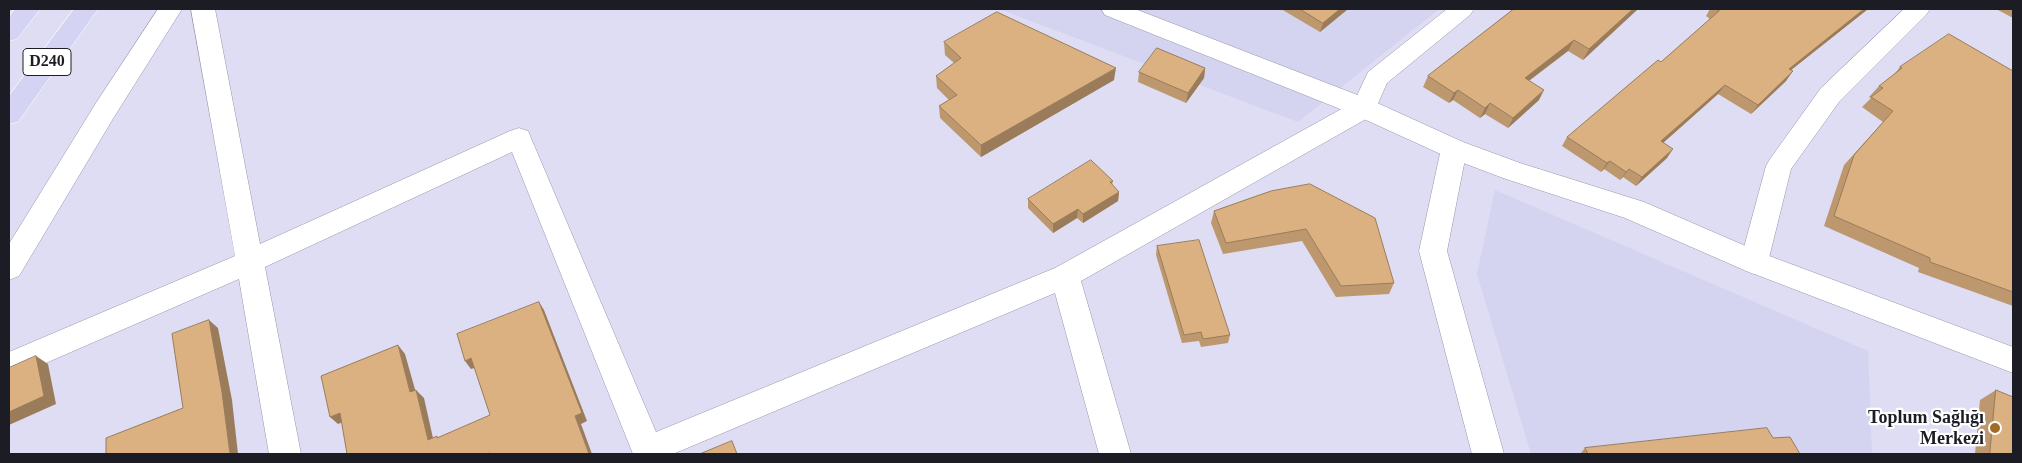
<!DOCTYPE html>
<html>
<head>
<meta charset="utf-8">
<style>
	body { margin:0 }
	#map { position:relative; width:2022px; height:463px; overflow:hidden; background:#deddf3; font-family:Georgia,serif }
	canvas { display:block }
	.frame { position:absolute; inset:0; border:10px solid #1c1c24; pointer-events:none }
</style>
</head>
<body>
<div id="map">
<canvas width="2022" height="463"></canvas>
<div class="frame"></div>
</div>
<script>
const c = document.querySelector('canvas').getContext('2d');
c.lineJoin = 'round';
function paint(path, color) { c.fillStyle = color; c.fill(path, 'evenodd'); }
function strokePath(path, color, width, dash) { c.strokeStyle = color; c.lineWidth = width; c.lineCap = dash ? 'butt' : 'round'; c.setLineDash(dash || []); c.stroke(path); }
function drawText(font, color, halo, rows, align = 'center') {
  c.font = font + ' Georgia,serif'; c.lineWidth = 4.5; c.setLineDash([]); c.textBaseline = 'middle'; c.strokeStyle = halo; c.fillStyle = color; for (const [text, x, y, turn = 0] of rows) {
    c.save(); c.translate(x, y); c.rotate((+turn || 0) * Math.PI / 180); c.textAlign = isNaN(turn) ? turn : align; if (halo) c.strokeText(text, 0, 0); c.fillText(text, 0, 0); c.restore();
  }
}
paint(new Path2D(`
	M999 9H1439L1298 122Z
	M1495 190 1868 351 1872 454H1531L1477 274Z`), '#d4d3f0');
const minor = new Path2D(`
	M158 9H182L114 117 19 276 9 280V244L96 103Z
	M191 9H215L260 244 510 131 519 128 528 131 656 432 1055 268 1354 102 1368 72 1447 9H1474L1470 15 1387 83 1373 115 1081 281 1131 454H1099L1055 293 673 454H633L512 152 265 267 301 454H269L239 279 9 379V352L235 256Z
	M1904 9H1930L1926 15 1839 102 1791 169 1768 262 1764 270 1754 274 1744 270 1740 262 1766 166 1770 159 1821 88Z
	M1454 139 1463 142 1467 149 1447 251 1504 454H1472L1419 251 1441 149 1445 142Z`);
const tertiary = new Path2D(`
	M1101 9H1135L1373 101 1463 142 1520 163 1644 202 1764 254 2013 347V373L1744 270 1625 218 1503 178 1445 156 1355 115 1105 15Z`);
const trunk = new Path2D(`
	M15 9H40L17 39 9 41V17Z
	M74 9H98L18 122 9 124V96Z`);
strokePath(minor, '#9695aa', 1);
strokePath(tertiary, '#9695aa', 1);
strokePath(trunk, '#fff', 1);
paint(minor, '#fff');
paint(tertiary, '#fff');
paint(trunk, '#d4d3f3');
paint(new Path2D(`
	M1281 9H1348L1320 32Z
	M1512 9H1638L1583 60 1568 51 1529 81 1539 100 1508 128 1485 114 1480 118 1453 100 1449 103 1423 87 1428 76 1511 11Z
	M1710 9H1868L1791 70 1786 81 1751 114 1718 94 1663 143 1667 158 1636 186 1623 177 1620 180 1604 169 1601 172 1562 146 1567 137 1661 62 1710 19 1706 16Z
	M1996 9H2013V18Z
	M944 42 1114 80 981 157 940 118 939 106 949 100 937 88 936 76 954 63 945 55Z
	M1900 67 2013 71V306L1918 272 1919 268 1824 226 1844 165 1883 122 1862 107 1871 98 1869 97 1879 86 1893 76Z
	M1205 68 1204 78 1186 103 1138 82 1139 72Z
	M1113 181 1112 185 1119 192 1118 201 1083 223 1077 218 1053 233 1028 208V199Z
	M1271 191 1394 283 1389 294 1336 297 1302 241 1223 254 1211 223 1214 211Z
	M1157 246 1230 335 1228 343 1201 347 1199 341 1182 343 1156 255Z
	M1996 390 2013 454H1975L1980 400Z
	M1773 438 1800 454H1580L1585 448Z`), '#bd986f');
paint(new Path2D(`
	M1340 9H1348L1320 32 1323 23Z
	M1633 9H1638L1583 60 1589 49Z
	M1864 9H1868L1781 78 1789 69Z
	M1574 40 1568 51 1519 88 1525 78Z
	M1116 68 1114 80 981 157V145Z
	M1205 68 1204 78 1186 103 1188 93Z
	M1793 71 1786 81 1751 114 1758 105Z
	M1725 85 1718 94 1655 150 1661 141Z
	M1458 90 1453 100 1449 103 1454 93Z
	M1544 90 1539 100 1508 128 1513 118Z
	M1490 103 1485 114 1480 118 1485 108Z
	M1673 149 1667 158 1636 186 1642 177Z
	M1610 161 1604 169 1601 172 1607 163Z
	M1629 169 1623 177 1620 180 1626 172Z
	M1119 192 1118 201 1083 223V214Z
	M1078 209 1077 218 1053 233V224Z
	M539 302 544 310 587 421 581 424 592 454H589L575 416Z
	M209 320 218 328 232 400 238 454H230Z
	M398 345 405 354 418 400 410 392Z
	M36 356 48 364 56 404 9 425V412Z
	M471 358 478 367 471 369 465 361Z
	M416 390 424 398 435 447 428 440Z
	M340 413 348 420 338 424 330 417Z`), '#9a7c5a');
const building = new Path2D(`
	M1300 9H1340L1323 23Z
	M1514 9H1633L1589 49 1574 40 1525 78 1544 90 1513 118 1490 103 1485 108 1458 90 1454 93 1428 76Z
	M1716 9H1864L1789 69 1793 71 1758 105 1725 85 1661 141 1673 149 1642 177 1629 169 1626 172 1610 161 1607 163 1567 137 1658 60 1661 62 1719 11Z
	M997 12 1116 68 981 145 939 106 957 95 936 76 961 58 944 42Z
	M1949 34 2013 71V292L1930 262V258L1834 216 1854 155 1893 111 1871 97 1883 88 1879 86 1902 68 1900 67Z
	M1157 48 1205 68 1188 93 1139 72Z
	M1091 160 1113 181 1110 182 1119 192 1083 214 1078 209 1053 224 1028 199Z
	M1310 184 1375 218 1394 283 1341 286 1306 229 1226 243 1214 211 1271 191Z
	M1199 240 1230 335 1203 339 1201 332 1184 335 1157 246Z
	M539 302 582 413 575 416 589 454H490V453L486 454H347L340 413 330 417 321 376 398 345 410 392 416 390 428 440 437 436V438L490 415 471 358 465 361 457 334Z
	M209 320 222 392 230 454H106V438L183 408 172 334Z
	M36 356 44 396 9 412V368Z
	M1996 390 2013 397V454H1990Z
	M1767 428 1773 438 1790 437 1800 454H1588L1585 448Z
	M732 441 737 454H700Z`);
paint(building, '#dcb181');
strokePath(building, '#9a7c5a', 1);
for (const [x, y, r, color] of [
	[1995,428,6,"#a16b25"]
]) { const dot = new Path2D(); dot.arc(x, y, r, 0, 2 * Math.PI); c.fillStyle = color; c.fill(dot); strokePath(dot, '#fff', 2); }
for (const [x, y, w] of [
	[47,62,48]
]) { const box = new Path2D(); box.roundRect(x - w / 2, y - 13.5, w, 27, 4); c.fillStyle = '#fff'; c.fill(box); strokePath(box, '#1c1c24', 1); }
drawText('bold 16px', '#1c1c24', null, [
	["D240",47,62]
]);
drawText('bold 18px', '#1c1c24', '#fff', [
	["Toplum Sağlığı",1984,418],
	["Merkezi",1984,439]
], 'right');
</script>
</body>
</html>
